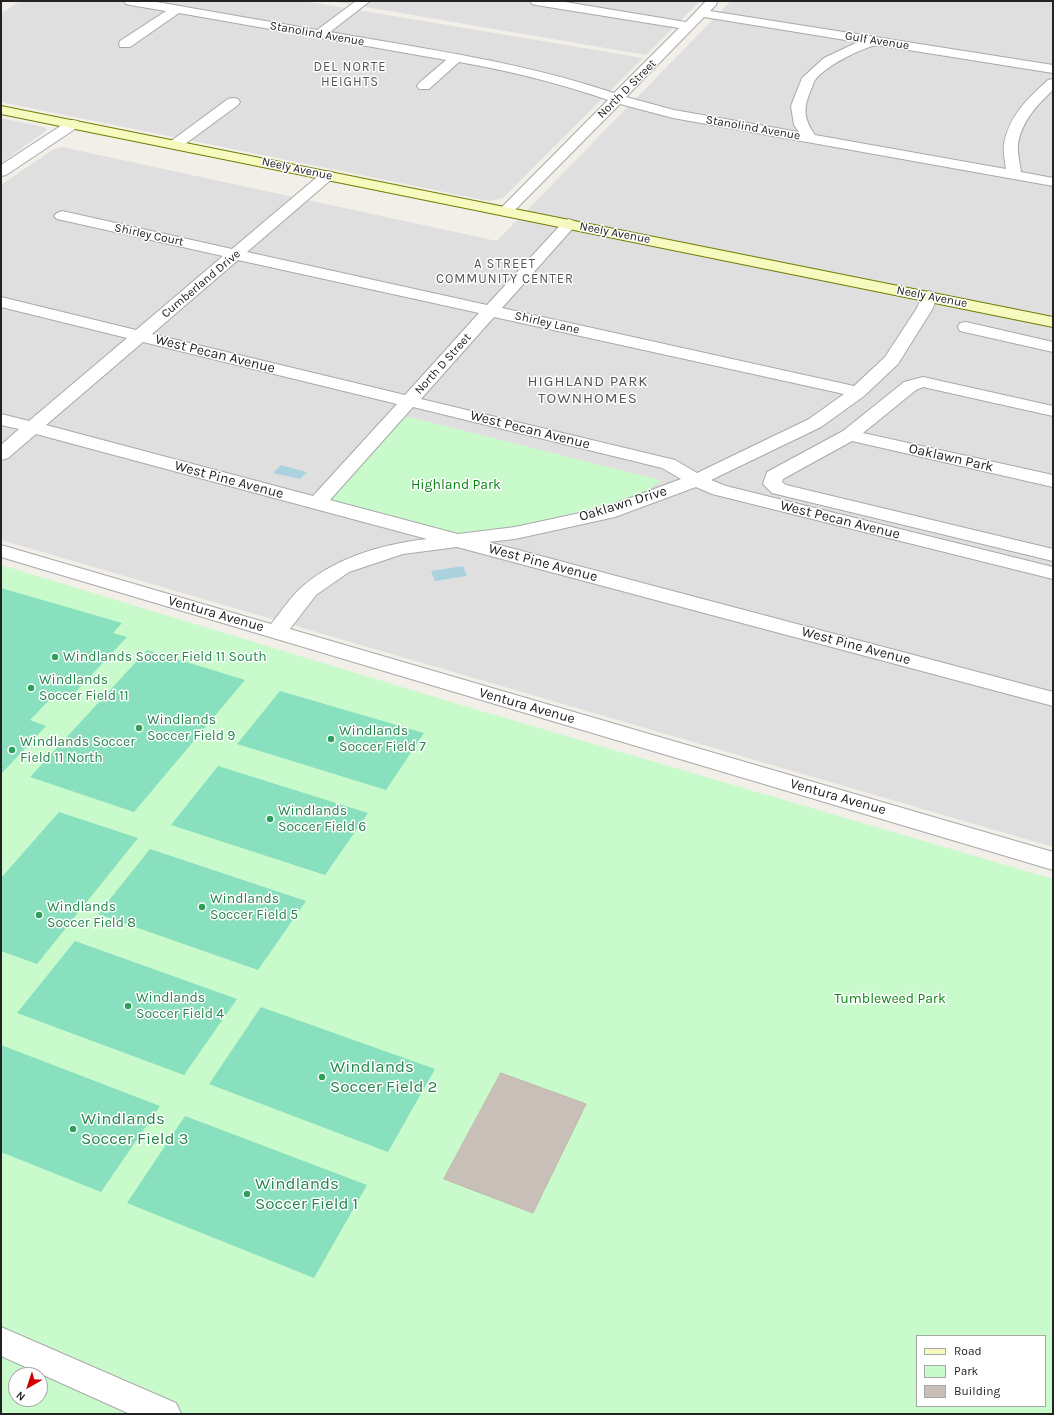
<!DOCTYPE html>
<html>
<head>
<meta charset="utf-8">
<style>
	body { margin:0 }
	#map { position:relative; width:1054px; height:1415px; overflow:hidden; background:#f2efe9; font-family:Karla,sans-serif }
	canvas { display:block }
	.frame { position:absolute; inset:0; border:2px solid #222; pointer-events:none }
	.legend { position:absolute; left:916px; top:1335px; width:130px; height:72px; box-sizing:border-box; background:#fff; border:1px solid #a7a7a7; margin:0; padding:5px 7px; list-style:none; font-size:12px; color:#222 }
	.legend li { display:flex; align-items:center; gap:8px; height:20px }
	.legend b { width:20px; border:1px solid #a7a7a7 }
	.north { position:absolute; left:8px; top:1367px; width:40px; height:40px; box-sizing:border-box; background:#fff; border:1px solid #a7a7a7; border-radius:50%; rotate:219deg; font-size:11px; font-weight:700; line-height:16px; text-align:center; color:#222 }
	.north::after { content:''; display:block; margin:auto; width:14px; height:18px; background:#d40000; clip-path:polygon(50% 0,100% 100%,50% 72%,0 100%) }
</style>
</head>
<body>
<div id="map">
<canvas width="1054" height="1415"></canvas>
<div class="frame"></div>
<ul class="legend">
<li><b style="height:5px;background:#f7fabf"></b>Road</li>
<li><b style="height:11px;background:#c8facc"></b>Park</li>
<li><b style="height:11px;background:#c7bfb8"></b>Building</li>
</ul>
<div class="north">N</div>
</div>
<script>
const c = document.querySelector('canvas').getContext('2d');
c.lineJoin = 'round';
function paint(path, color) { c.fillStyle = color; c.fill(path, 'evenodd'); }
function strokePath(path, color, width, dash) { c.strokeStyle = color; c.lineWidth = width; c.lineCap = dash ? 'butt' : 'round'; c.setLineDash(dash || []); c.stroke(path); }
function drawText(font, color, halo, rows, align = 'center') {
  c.font = font + ' Karla,sans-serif'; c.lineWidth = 3; c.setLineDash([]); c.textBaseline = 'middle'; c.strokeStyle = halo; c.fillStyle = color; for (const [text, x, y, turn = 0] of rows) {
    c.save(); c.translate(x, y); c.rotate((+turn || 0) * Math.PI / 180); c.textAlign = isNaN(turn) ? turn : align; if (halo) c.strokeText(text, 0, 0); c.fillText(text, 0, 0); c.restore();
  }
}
paint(new Path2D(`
	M20 1H304L643 58 503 198 489 201 1 102V14Z
	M331 1H700L646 55Z
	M731 1H1053V847L1 540V185L54 149 62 147 497 241Z
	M1 118 44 127 47 130 1 163Z`), '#e0dfdf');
paint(new Path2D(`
	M397 414 660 480 636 503 456 540 318 503Z
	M1 565 461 705 1053 879V1414H1ZM917 1336H1045V1406H917ZM16 1375H40V1399H16Z`), '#c8facc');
paint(new Path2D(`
	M1 588 122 623 113 633 127 637 70 698 56 693 30 720 46 726 1 774Z
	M147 650 245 680 134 812 30 777Z
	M280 691 424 733 386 790 237 744Z
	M218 766 368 813 325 875 171 825Z
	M59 812 138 838 37 964 1 951V878Z
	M150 849 306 901 258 970 98 914Z
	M75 941 237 999 184 1075 17 1013Z
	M261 1007 435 1069 388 1152 209 1084Z
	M1 1045 160 1106 101 1192 1 1152Z
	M185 1116 367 1185 314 1278 127 1203Z`), '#88e0be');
paint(new Path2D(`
	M281 465 306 472H307L300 479 273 473Z
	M463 566 467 576 435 581 431 571Z`), '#aad3df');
const building = new Path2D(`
	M501 1073 586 1104 533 1213 444 1179Z`);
paint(building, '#c7bfb8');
strokePath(building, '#c4b6ab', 1);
const street = new Path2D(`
	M124 1H151L317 30 356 1H370L330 32C425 49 522 62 614 93L679 28 536 5 532 4 530 1H559L686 22 706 1H717L716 5 710 11 1053 65V73L877 45C861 48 824 67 815 80 813 83 812 88 810 92 803 110 804 119 815 135L1006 169C1005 161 1003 152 1004 144 1009 116 1028 98 1048 80L1053 79V90C1036 106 1022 121 1018 144 1017 152 1020 163 1021 172L1053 178V186L673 118 620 104 511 214 506 216 501 214 498 211 501 208 608 100C559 83 510 71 459 62L429 89H419L417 86 419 83 446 60 179 13 130 47H120L119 44 120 41 166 11 130 5 126 4ZM704 17 858 42 824 58 802 78 791 106 794 125 799 132 674 110 626 97Z
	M233 98 238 99 240 102 238 105 181 147 176 148 171 147 169 144 171 141 228 99Z
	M73 120 78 121 80 124 78 127 6 175 1 176V165L68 121Z
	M328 171 333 172 335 175 333 178 247 252 487 305 564 221 569 219 574 221 577 224 574 227 502 308 854 386 885 357 917 308 923 293 929 291 935 293 937 296 933 308 898 364 864 396 821 427 711 480 726 486 1053 567V579L712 494 696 487 615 517 515 539 488 542 1053 692V706L457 547 403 554 349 572 316 595 290 629 1053 852V870L1 557V545L271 624C281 612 291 596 303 586 337 557 383 544 427 539L36 434 8 458 1 460V445L19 429 1 425V414L29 421 127 338 1 307V297L136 330 223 256 57 219 54 216 57 213 62 211 232 249 323 172ZM238 260 479 313 405 395 152 334ZM494 317 844 394 809 419 697 473 675 460 421 399ZM143 342 397 404 313 496 46 425ZM413 407 662 468 681 479 603 508 515 527 458 534 330 500Z
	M966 322 1053 342V352L960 331 958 327 960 323Z
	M923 377 1053 406V416L923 387 916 390 863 433 1053 475V487L852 441 783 479 782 482 786 485 1053 549V561L772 493 763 484 767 472 843 431 904 382Z
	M1 1327 176 1403 181 1414H130L1 1356Z`);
const secondary = new Path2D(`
	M1 106 1053 317V327L1 114Z`);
strokePath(street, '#a9a9a9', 2);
strokePath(secondary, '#707d05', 2);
paint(street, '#fff');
paint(secondary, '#f7fabf');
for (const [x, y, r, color] of [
	[55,657,4,"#2e9e5b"],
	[31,688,4,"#2e9e5b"],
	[139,728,4,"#2e9e5b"],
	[331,739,4,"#2e9e5b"],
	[12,750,4,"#2e9e5b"],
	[270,819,4,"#2e9e5b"],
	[202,907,4,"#2e9e5b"],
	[39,915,4,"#2e9e5b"],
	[128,1006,4,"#2e9e5b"],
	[322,1077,4,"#2e9e5b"],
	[73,1129,4,"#2e9e5b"],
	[247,1194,4,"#2e9e5b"]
]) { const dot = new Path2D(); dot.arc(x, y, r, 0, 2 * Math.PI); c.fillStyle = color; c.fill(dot); strokePath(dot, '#fff', 1.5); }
drawText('12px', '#222', '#fff', [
	["Stanolind Avenue",317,34,10],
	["Gulf Avenue",877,41,9],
	["North D Street",627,89,-45],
	["Stanolind Avenue",753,128,10],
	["Neely Avenue",297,169,12],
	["Neely Avenue",615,233,11],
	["Shirley Court",149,235,12],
	["Cumberland Drive",201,284,-40],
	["Neely Avenue",932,297,11],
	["Shirley Lane",547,323,13],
	["North D Street",443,364,-48]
]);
c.letterSpacing = '1px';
drawText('13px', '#555', '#fff', [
	["DEL NORTE",350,67],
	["HEIGHTS",350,82],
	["A STREET",505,264],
	["COMMUNITY CENTER",505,279]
]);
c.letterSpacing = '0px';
drawText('14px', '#222', '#fff', [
	["West Pecan Avenue",215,354,14],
	["West Pecan Avenue",530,430,14],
	["Oaklawn Park",951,458,13],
	["West Pine Avenue",229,480,15],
	["Oaklawn Drive",623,504,-17],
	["West Pecan Avenue",840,520,14],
	["West Pine Avenue",543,563,15],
	["Ventura Avenue",216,614,16],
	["West Pine Avenue",856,646,15],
	["Ventura Avenue",527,706,16],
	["Ventura Avenue",838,797,16]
]);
drawText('14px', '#0c8416', '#fff', [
	["Highland Park",456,485],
	["Tumbleweed Park",890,999]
]);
drawText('14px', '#27864d', '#fff', [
	["Windlands Soccer Field 11 South",63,657],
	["Windlands",39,680],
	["Soccer Field 11",39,696],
	["Windlands",147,720],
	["Soccer Field 9",147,736],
	["Windlands",339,731],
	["Soccer Field 7",339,747],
	["Windlands Soccer",20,742],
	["Field 11 North",20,758],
	["Windlands",278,811],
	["Soccer Field 6",278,827],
	["Windlands",210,899],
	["Soccer Field 5",210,915],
	["Windlands",47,907],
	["Soccer Field 8",47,923],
	["Windlands",136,998],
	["Soccer Field 4",136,1014]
], 'left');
c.letterSpacing = '1px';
drawText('15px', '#555', '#fff', [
	["HIGHLAND PARK",588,382],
	["TOWNHOMES",588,399]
]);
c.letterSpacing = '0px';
drawText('17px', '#27864d', '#fff', [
	["Windlands",330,1067],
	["Soccer Field 2",330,1087],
	["Windlands",81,1119],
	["Soccer Field 3",81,1139],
	["Windlands",255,1184],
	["Soccer Field 1",255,1204]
], 'left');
</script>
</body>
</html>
